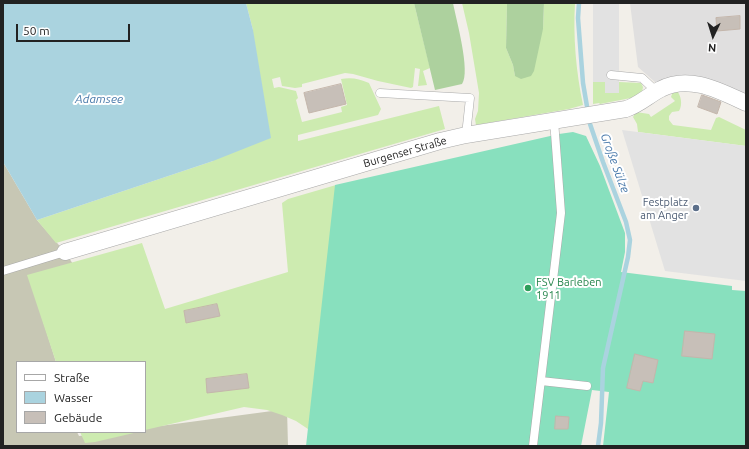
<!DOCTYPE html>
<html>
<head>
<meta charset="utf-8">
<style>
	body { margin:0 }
	#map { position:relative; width:749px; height:449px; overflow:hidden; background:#f2efe9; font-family:Ubuntu,sans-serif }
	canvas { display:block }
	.frame { position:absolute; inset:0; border:4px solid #222; pointer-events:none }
	.legend { position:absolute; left:16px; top:361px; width:130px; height:72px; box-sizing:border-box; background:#fff; border:1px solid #a7a7a7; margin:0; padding:5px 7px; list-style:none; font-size:12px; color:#222 }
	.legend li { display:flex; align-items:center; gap:8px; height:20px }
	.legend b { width:20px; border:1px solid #a7a7a7 }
	.north { position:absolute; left:693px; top:16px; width:40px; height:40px; -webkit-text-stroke:3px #fff; paint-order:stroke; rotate:184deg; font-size:11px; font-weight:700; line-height:16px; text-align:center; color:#222 }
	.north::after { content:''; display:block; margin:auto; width:14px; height:18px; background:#222; clip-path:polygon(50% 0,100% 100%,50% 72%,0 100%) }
	.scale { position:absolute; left:16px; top:24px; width:114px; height:18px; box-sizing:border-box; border:2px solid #222; border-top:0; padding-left:5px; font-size:12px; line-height:14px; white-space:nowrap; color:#222; -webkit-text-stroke:3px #fff; paint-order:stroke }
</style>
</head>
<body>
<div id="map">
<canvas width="749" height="449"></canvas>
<div class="frame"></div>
<ul class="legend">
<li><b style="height:5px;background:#fff"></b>Straße</li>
<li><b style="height:11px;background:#aad3df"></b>Wasser</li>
<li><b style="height:11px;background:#c7bfb8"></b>Gebäude</li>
</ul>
<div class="north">N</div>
<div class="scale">50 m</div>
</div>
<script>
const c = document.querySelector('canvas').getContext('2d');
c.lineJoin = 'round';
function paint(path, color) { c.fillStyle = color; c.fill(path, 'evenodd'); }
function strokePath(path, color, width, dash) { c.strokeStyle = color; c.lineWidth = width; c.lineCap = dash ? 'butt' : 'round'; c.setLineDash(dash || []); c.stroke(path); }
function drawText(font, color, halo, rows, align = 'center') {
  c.font = font + ' Ubuntu,sans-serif'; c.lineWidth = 4; c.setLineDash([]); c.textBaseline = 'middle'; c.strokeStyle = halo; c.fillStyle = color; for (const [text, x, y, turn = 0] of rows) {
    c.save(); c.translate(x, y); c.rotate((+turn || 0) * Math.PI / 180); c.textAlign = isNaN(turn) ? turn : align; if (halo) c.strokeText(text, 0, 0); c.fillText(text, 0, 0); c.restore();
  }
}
paint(new Path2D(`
	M630 3H746V96L725 86 656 83 638 67Z`), '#e0dfdf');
paint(new Path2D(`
	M3 162 37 220 65 252 75 267 31 282 56 362H17V432H77L79 436 112 432H145V428L287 409 288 446H3Z`), '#c7c7b4');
paint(new Path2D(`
	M246 3H414L430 68 423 71 427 85 418 86 420 69 415 68 413 87 411 88 378 81 353 74 345 73 302 84V87L295 88 282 86 280 77 272 79 274 88 279 87 296 91 298 98 296 100 302 122 342 112 341 107 347 105 341 79C352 77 359 79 369 83L381 109 378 115 298 135V141L439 106 445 129 56 243 37 220 213 161 253 30Z
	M462 3H507L506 48 513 65 515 76 543 29 544 3H575C573 37 576 71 583 105L569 109 476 125 475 119 478 111 479 93 469 33Z
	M593 82H605V93H619V82L641 83 643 87 642 92 636 97 600 104 599 103 593 104Z
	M676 90C681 94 683 105 679 111L672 112 669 116V120L673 125 711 130 716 118 719 117 746 130V146L638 132 637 124 633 117 636 112 649 114 651 117 675 101 671 97 673 91Z
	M336 185 311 431 296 421 282 415 267 410 244 407 145 430V362H56L27 275 142 243 165 309 288 272 282 203 288 199Z
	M80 432H138L95 442 85 443Z`), '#cdebb0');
paint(new Path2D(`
	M414 3H453C456 19 471 72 462 84L435 90Z
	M507 3H544L543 29 534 71 531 76 521 79 515 76 513 65 506 48Z`), '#add19e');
paint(new Path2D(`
	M573 132 586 136 600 166 625 233V252L621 272 732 286V290L746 291V446H603L609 392 592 390 581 446H306L335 185 559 134Z`), '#88e0be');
paint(new Path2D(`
	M593 3H619V93H605V82H593Z
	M622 130 746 146V281L665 271Z`), '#e2e2e2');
paint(new Path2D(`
	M3 3H246L253 30 271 138 213 161 37 220 3 162Z`), '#aad3df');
strokePath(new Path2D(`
	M579 3 578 18 583 83 590 124 603 162 626 222 630 240 628 257 603 368 601 423 598 446`), '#aad3df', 4.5);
const building = new Path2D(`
	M740 16V29L717 31 716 18Z
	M341 84 346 104 309 113 304 93Z
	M702 95 721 102 717 114 698 107Z
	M217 304 220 316 186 323 184 311Z
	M685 331 715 334 712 359 682 356Z
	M635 354 658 360 653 383 643 381 640 391 627 388Z
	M247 374 249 388 207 393 206 379Z
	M556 416 569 417 568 429H555Z`);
paint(building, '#c7bfb8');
strokePath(building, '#c4b6ab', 1);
const lane = new Path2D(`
	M611 75 642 78 656 91
	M380 93 470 98 466 135
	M3 271 65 252
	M541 381 587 386
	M533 446 561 213 554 120`);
const street = new Path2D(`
	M65 252 440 141 466 135 626 109C639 105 649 95 661 89 689 74 720 91 746 103`);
strokePath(lane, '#a9a9a9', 9);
strokePath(street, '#a9a9a9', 17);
strokePath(lane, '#fff', 8);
strokePath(street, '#fff', 16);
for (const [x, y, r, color] of [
	[696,208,4,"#5c6f8a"],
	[528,288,4,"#2e9e5b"]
]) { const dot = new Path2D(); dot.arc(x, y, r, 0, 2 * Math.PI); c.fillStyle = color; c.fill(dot); strokePath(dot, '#fff', 1.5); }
drawText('11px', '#222', '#fff', [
	["Burgenser Straße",405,152,-16]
]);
drawText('11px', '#4e5e75', '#fff', [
	["Festplatz",688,202],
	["am Anger",688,215]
], 'right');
drawText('11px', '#27864d', '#fff', [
	["FSV Barleben",536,282],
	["1911",536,295]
], 'left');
drawText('italic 12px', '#4a7aab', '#fff', [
	["Adamsee",99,99],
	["Große Sülze",615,163,70]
]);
</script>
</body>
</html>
